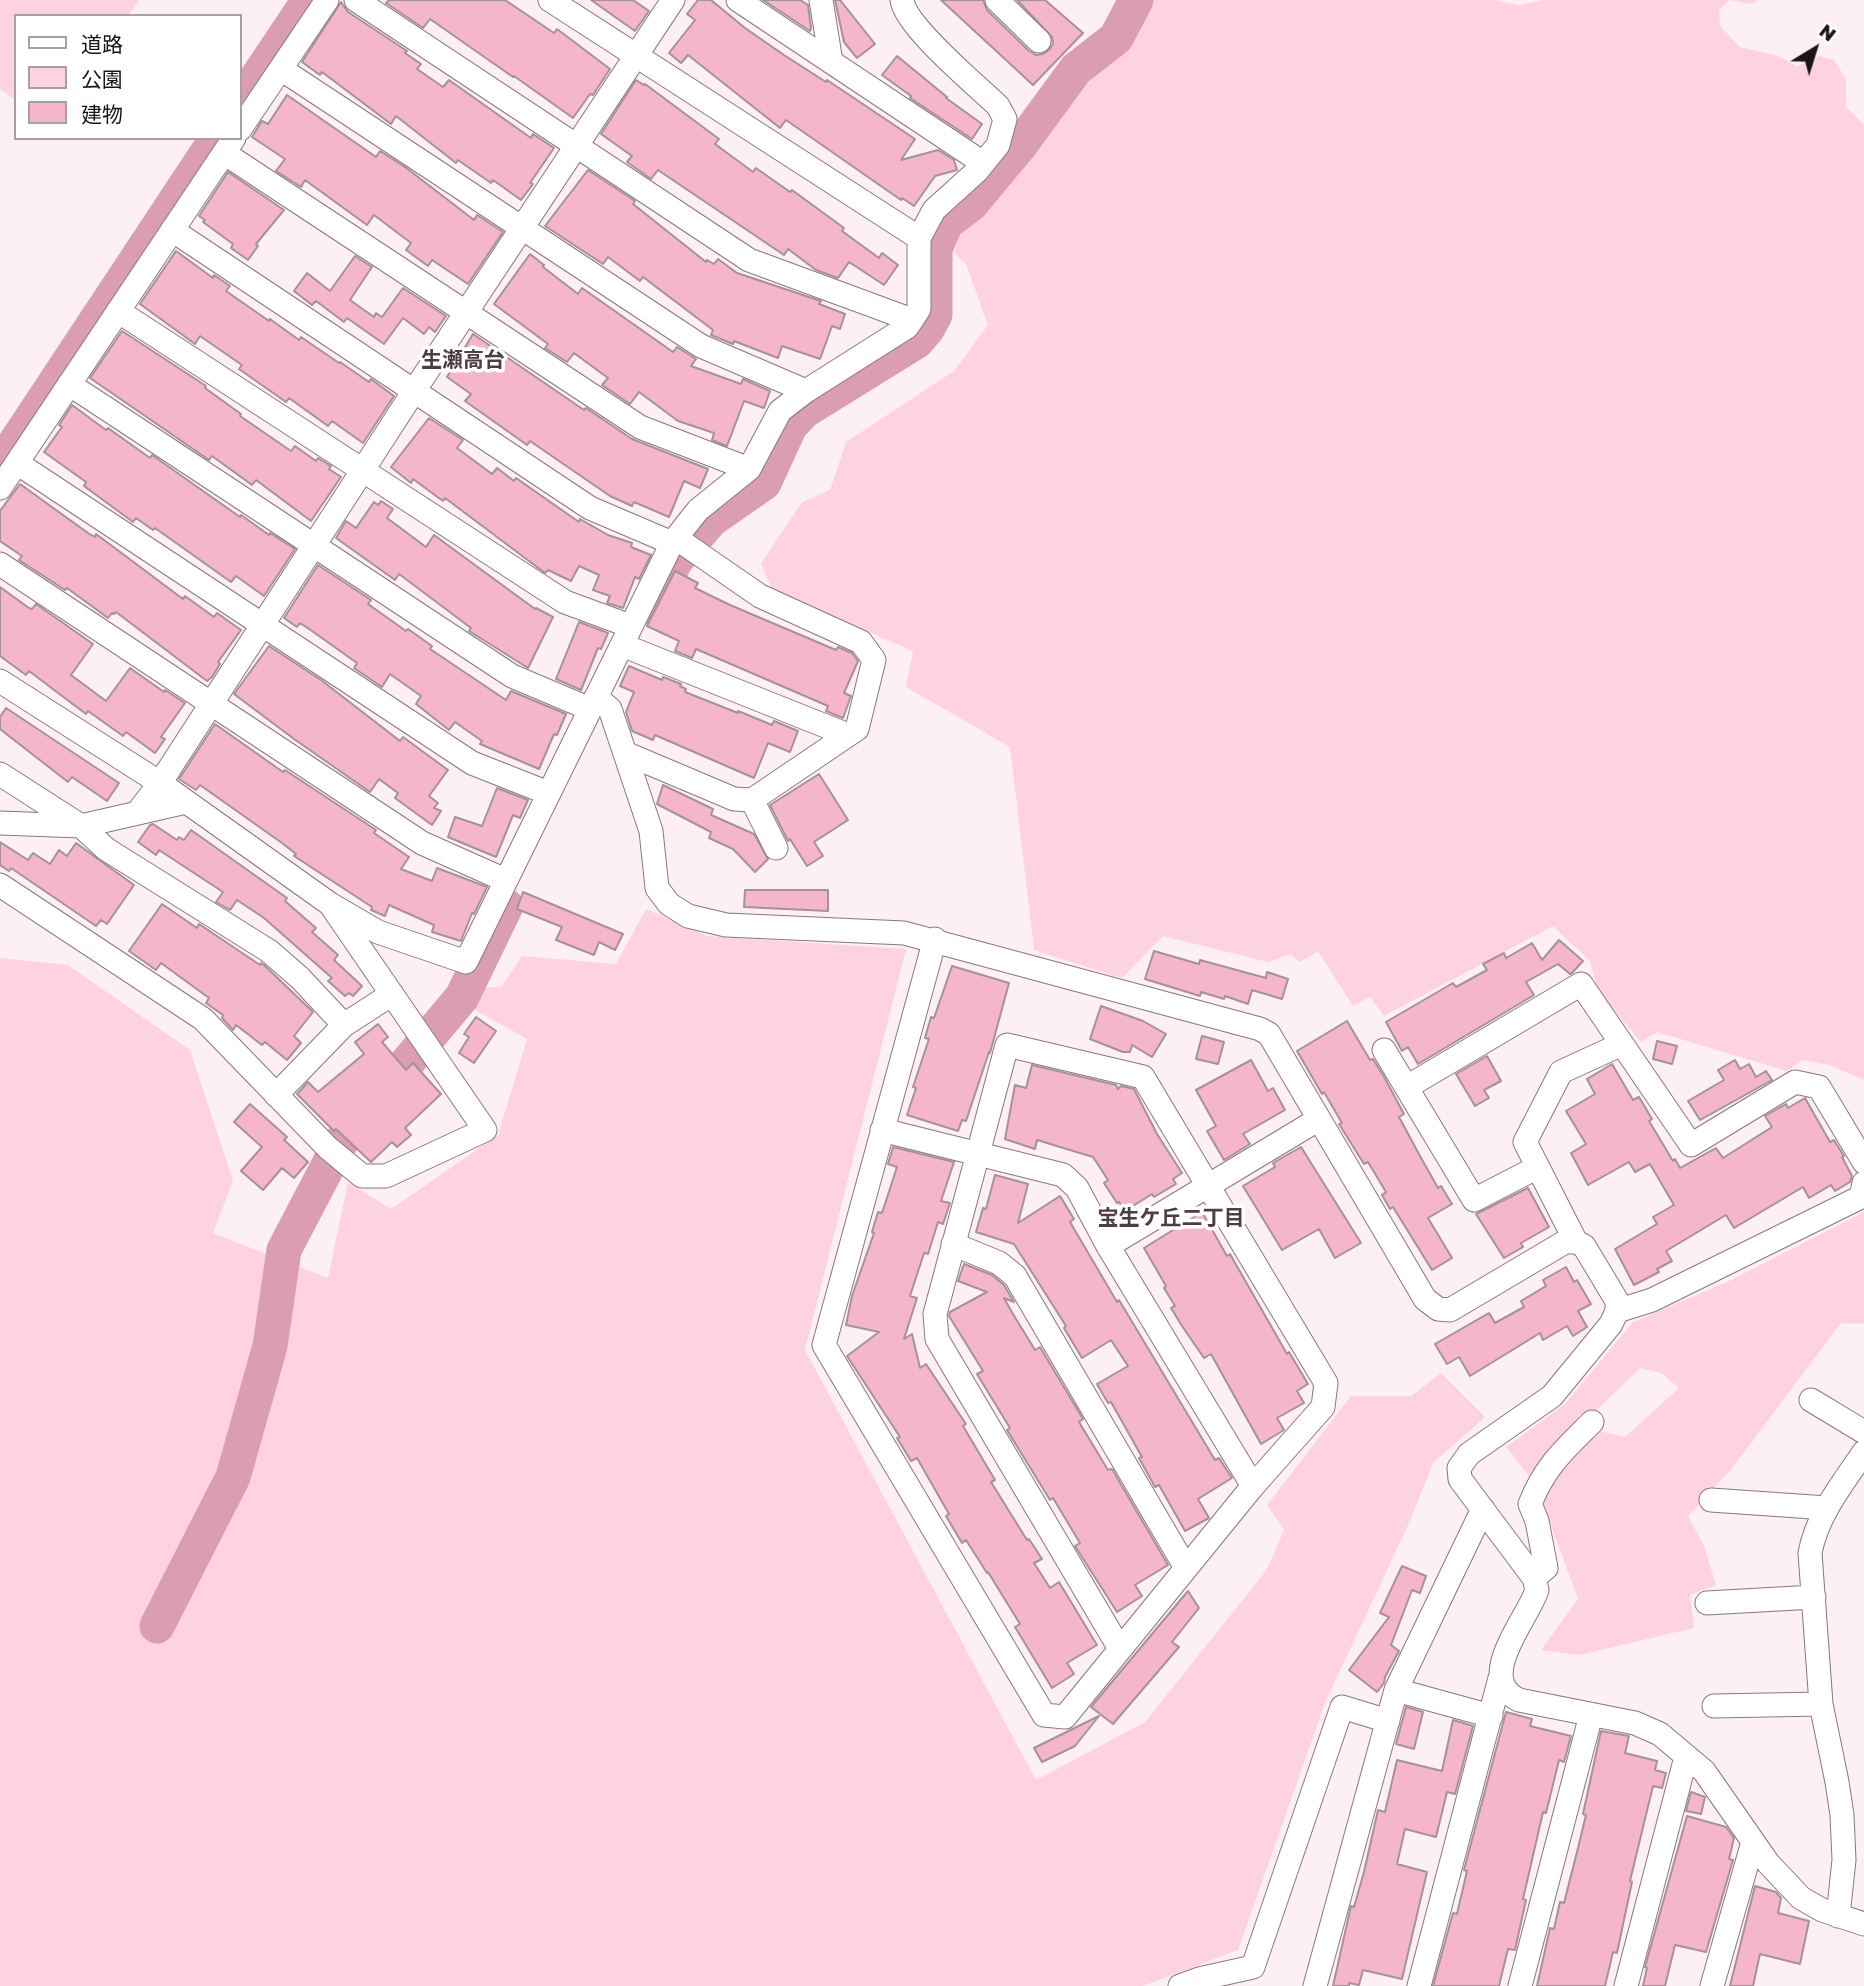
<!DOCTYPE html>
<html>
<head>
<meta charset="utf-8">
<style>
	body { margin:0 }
	#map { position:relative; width:1864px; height:1986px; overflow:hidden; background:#fdf0f4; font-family:"Golos Text","Noto Sans JP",sans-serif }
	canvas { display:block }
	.legend { position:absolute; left:14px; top:14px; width:228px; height:126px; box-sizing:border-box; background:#fff; border:2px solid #a4a1a2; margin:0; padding:9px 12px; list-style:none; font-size:21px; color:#1b1416 }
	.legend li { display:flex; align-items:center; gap:14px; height:35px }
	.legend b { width:35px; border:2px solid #a4a1a2 }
	.north { position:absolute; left:1780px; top:14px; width:70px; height:70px; -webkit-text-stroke:5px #fff; paint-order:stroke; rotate:38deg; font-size:19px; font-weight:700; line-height:28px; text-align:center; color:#1b1416 }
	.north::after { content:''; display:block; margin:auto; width:24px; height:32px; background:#1b1416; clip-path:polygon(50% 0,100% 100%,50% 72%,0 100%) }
</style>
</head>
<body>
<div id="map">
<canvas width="1864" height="1986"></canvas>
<ul class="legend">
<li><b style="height:9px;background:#fff"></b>道路</li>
<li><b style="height:19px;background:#fed3df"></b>公園</li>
<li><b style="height:19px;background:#f6b6c9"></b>建物</li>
</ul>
<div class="north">N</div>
</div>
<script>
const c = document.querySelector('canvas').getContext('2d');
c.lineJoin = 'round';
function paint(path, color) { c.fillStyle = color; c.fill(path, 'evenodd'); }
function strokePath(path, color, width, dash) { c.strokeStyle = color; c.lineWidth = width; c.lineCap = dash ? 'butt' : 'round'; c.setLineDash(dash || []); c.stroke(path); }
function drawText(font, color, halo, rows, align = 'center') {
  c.font = font + ' "Golos Text","Noto Sans JP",sans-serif'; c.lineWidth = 7; c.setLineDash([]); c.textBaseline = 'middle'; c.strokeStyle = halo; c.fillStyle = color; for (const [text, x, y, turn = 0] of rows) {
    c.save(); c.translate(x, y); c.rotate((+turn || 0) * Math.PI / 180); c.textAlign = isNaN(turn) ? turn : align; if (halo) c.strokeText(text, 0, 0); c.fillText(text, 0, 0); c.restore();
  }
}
paint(new Path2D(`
	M0 0H139L128 16H16V100L0 89Z
	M1137 0H1493L1519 5 1543 0H1758L1752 4 1729 0 1719 11 1720 26 1740 47 1778 56 1797 66 1819 56 1834 60 1846 79V107L1864 125V1080L1830 1065 1803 1060 1787 1071 1657 1032 1641 1042 1598 991 1590 961 1553 926 1384 1016 1370 997 1353 1006 1318 951 1300 962 1290 954 1268 962 1163 936 1123 977H1118L1034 950 1010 747 906 687 913 651 772 590 761 563 802 502 830 490 846 442 954 371 988 325 966 264 955 254 959 233 978 198 1037 130 1082 64 1125 27Z
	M646 909 707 936 906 949 805 1350 1036 1780 1145 1722 1266 1571 1284 1530 1267 1505 1351 1396H1411L1441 1373 1485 1417 1433 1463 1409 1523 1325 1703 1238 1950 1143 1986H0V958L68 965 190 1050 233 1181 213 1233 328 1278 348 1182 391 1209 498 1135 527 1039 466 1005 472 990 502 986 522 956 616 964Z
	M1864 1212V1323H1841L1733 1467 1688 1516 1704 1546 1716 1585 1690 1595 1694 1628 1579 1655 1541 1650 1578 1599 1543 1504 1554 1480 1599 1431 1625 1437 1679 1388 1661 1373 1640 1368 1529 1476 1506 1447 1565 1404 1633 1322 1727 1282Z`), '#fed3df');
strokePath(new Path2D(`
	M240 103 309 0
	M0 466 217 138
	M651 607 676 560 711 520 764 483 790 426 804 411 917 341 927 329 935 315V249L946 223 971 204 1021 144 1076 69 1116 38 1136 0
	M157 1626 233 1477 270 1346 284 1250 340 1143 462 997 506 906`), '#db9db0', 35);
const building = new Path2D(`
	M389 0H505L554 33 557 29 610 69 593 95 590 94 573 118 514 76 513 77 430 19 423 28 386 3Z
	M591 0H633L649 11 635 31Z
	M698 0H711L745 28 784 55 826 82 827 80 915 139 901 160 938 150 954 160 957 170 935 176 914 206 902 198 901 200 786 120 780 128 688 55 681 63 669 53 695 20 687 14Z
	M763 0H800L808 5 811 28 810 31Z
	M835 0H840L875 44 857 58 844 42Z
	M941 0H983L987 10 1029 51 1036 55 1043 54 1049 50 1053 44 1052 37 1017 0H1045L1083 33 1033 85Z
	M341 2 348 12 407 51 405 53 421 64 417 69 443 87 449 80 531 138 533 134 554 148 530 183 533 184 521 200 493 180 491 183 458 160 456 163 396 116 391 124 322 72 320 75 302 62Z
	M897 56 947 97 946 98 982 124 972 139 910 98 911 96 882 75Z
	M636 80 644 85 645 84 719 139 715 144 753 172 756 168 790 192 792 190 844 228 842 231 879 258 882 253 898 265 884 285 849 262 838 278 816 270 788 249 784 255 658 170 651 179 627 162 632 156 601 134Z
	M287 95 376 157 380 151 405 167 474 220 477 215 503 232 468 284 432 260 428 266 406 250 411 243 374 215 367 225 305 180 301 187 276 171 285 159 252 137 262 121 268 124Z
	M588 170 635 201 633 204 706 262 707 260 714 264 718 259 737 273 821 301 819 304 845 314 840 329 832 326 820 359 782 346 778 358 734 341 733 344 711 335 713 330 643 277 640 281 608 257 603 264 545 226Z
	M228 172 284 210 256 244 258 246 248 260 231 248 233 244 203 222 205 220 199 216Z
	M176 251 213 278 214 275 230 286 226 291 269 321 270 319 299 340 301 337 339 363 340 362 369 382 371 379 394 396 363 443 332 421 328 426 289 398 286 402 239 369 242 365 200 336 195 344 140 304Z
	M530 254 544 265 543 267 578 294 582 288 673 352 677 347 696 359 691 366 741 384 743 379 770 391 764 408 744 401 727 446 712 440 714 433 678 421 639 392 630 404 602 385 608 378 574 353 567 362 545 348 548 344 494 304Z
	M355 256 372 267 350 300 374 317 376 313 382 317 403 288 446 316 435 332 429 327 424 334 403 318 384 344 347 318 344 322 316 301 312 305 294 291 307 273 330 291Z
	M122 331 206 386 205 388 241 414 240 416 291 451 295 446 316 461 318 458 331 466 329 469 341 477 311 521 256 480 252 485 212 456 209 460 90 378Z
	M473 334 584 410 586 408 632 439 708 469 700 488 684 481 669 517 634 502 632 506 610 496 530 441 527 445 465 401 471 394 447 377Z
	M72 405 106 430 108 428 150 458 152 455 240 517 241 515 269 535 270 533 295 549 264 596 236 576 231 582 155 528 153 530 136 518 133 522 84 486 86 482 44 452 62 427 59 425Z
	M429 418 463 440 457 448 492 474 497 468 514 481 516 478 579 522 580 519 608 535 632 543 631 547 651 555 639 579 635 577 623 608 607 603 610 596 593 590 599 575 579 566 571 581 548 570 545 573 445 498 443 501 413 479 411 483 391 467Z
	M20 484 88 533 95 537 96 534 183 599 185 596 214 617 217 613 241 630 218 662 220 664 212 677 207 681 116 612 114 614 112 613 108 618 67 588 65 590 19 560 22 556 0 541V511Z
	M381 501 393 509 387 518 426 547 434 535 535 609 536 608 553 617 528 668 469 631 471 628 399 574 395 580 336 538 346 521 356 528 374 502 378 505Z
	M318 565 371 600 368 604 406 631 408 629 432 646 430 649 506 700 511 691 566 714 557 735 554 734 539 769 480 744 482 741 455 722 449 730 416 704 421 696 390 674 382 687 354 668 357 663 312 631 300 623 297 627 284 618Z
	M675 571 698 583 695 588 730 605 836 650 838 647 852 653 858 661 844 693 851 696 843 718 826 711 828 706 696 649 692 658 675 651 679 641 647 626Z
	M0 587 29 608 32 609 36 604 93 644 71 675 106 701 130 668 164 692 165 690 185 703 161 737 165 739 155 753 126 732 123 736 88 711 86 714 29 671 26 675 0 656Z
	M579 622 608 633 601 649 598 648 581 690 556 679Z
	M269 646 321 680 400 741 403 737 448 770 429 796 438 803 434 808 441 811 432 825 395 798 398 793 379 779 370 792 294 739 234 694Z
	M629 666 662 680 663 677 681 684 680 686 686 689 685 692 738 713V711L772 725 774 721 798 731 790 752 768 743 754 778 655 735 653 740 632 731 626 712 634 692 620 686Z
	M6 708 119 783 107 801 72 777 68 782 0 729V717Z
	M215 724 283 772 285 770 376 830 374 833 409 857 401 869 432 881 437 868 487 887 474 914 472 913 461 941 432 932 434 925 389 905 385 916 371 910 372 907 294 856 296 854 282 843 200 785 196 790 179 779Z
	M819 774 848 820 814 842 823 856 807 866 790 839 788 841 770 805Z
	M663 785 713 809 711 815 754 834 768 859 755 872 733 849 709 838 711 832 657 804Z
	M497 788 528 800 520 818 513 815 496 857 448 837 455 817 482 826Z
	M153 824 177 840 179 837 184 840 191 830 287 898 285 901 316 928 312 932 338 955 334 960 362 986 353 996 349 993 345 996 328 981 332 978 264 918 237 900 230 910 216 902 223 892 159 850 156 855 138 842 150 825Z
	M0 842 28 860 33 853 50 864 59 850 67 856 76 843 134 885 107 924 101 920 96 926 11 868 9 871 0 865Z
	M745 890H828V911L744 907Z
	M523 892 623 934 615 950 599 942 594 955 556 940 562 927 517 909Z
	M162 904 197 928 199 924 260 965 261 963 264 965 313 1012 294 1036 301 1043 287 1060 265 1042 262 1045 236 1025 233 1030 222 1018 223 1015 206 1003 209 998 161 963 156 970 129 951Z
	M1559 940 1583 961 1572 973 1570 974 1558 964 1526 982 1534 995 1418 1064 1408 1047 1402 1051 1386 1022 1453 983 1456 987 1487 970 1483 964 1504 953 1506 958 1532 943 1542 960Z
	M1154 951 1199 964 1200 960 1266 978 1267 972 1288 979 1282 999 1252 990 1248 1004 1225 996 1224 999 1201 992 1200 996 1145 979Z
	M952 966 1009 983 990 1053 989 1052 966 1121 962 1120 958 1131 907 1115 916 1088 913 1087 929 1039 925 1038 931 1017 934 1018Z
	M1101 1006 1143 1021 1166 1034 1152 1057 1132 1045 1130 1052H1123L1090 1039Z
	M476 1017 496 1031 474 1063 459 1053 469 1037 464 1034Z
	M1347 1021 1370 1060 1373 1059 1383 1075 1404 1114 1399 1117 1420 1156 1438 1188 1441 1186 1452 1204 1428 1218 1452 1258 1432 1270 1393 1207 1390 1209 1382 1195 1386 1192 1368 1162 1364 1164 1339 1124 1342 1123 1324 1092 1322 1094 1297 1051Z
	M378 1024 388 1037 382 1042 406 1070 413 1063 441 1094 405 1128 411 1135 397 1147 392 1142 371 1162 336 1129 334 1131 297 1094 308 1082 318 1092 364 1054 355 1042Z
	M1202 1036 1224 1042 1218 1064 1196 1059Z
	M1657 1041 1677 1046 1672 1064 1653 1059Z
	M1487 1056 1501 1081 1484 1090 1489 1098 1475 1106 1456 1074Z
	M1251 1060 1268 1091 1273 1088 1285 1110 1243 1134 1250 1144 1224 1160 1207 1131 1216 1126 1196 1090Z
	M1735 1060 1740 1069 1749 1064 1756 1077 1766 1071 1772 1080 1700 1120 1688 1101 1724 1080 1718 1070Z
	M1612 1064 1633 1100 1639 1097 1652 1119 1649 1121 1673 1161 1675 1159 1680 1168 1716 1148 1723 1158 1772 1127 1765 1116 1786 1104 1788 1108 1805 1098 1830 1142 1834 1140 1844 1156 1842 1157 1852 1176 1850 1182 1835 1191 1831 1185 1809 1198 1803 1187 1734 1228 1726 1215 1666 1251 1672 1261 1657 1269 1659 1272 1634 1285 1615 1249 1657 1224 1653 1217 1674 1205 1650 1164 1635 1172 1629 1162 1588 1185 1571 1153 1586 1144 1566 1111 1595 1094 1587 1079Z
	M1032 1065 1116 1085 1118 1089 1121 1086 1134 1089 1157 1134 1182 1173 1173 1179 1176 1184 1154 1197 1152 1194 1125 1211 1119 1202 1117 1203 1104 1183 1108 1180 1093 1157 1037 1140 1035 1149 1005 1139 1015 1085 1026 1088Z
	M250 1104 287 1137 284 1140 308 1162 294 1178 282 1168 263 1190 241 1171 262 1147 234 1122Z
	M893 1147 954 1162 941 1201 950 1203 943 1224 938 1222 928 1254 924 1253 910 1296 917 1298 904 1339 912 1334 920 1368 926 1364 966 1424 963 1426 995 1480 991 1482 1027 1540 1029 1539 1042 1559 1034 1563 1050 1588 1059 1582 1097 1645 1067 1663 1074 1674 1052 1688 1015 1627 1020 1624 988 1572 987 1573 966 1540 962 1543 946 1516 949 1514 917 1458 911 1461 897 1438 900 1437 847 1356 879 1332 846 1325 852 1296 874 1233 872 1232 878 1212 882 1213 897 1167 888 1164Z
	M1301 1147 1361 1243 1335 1258 1319 1229 1282 1250 1243 1186 1275 1167 1273 1163Z
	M995 1175 1028 1184 1018 1223 1060 1196 1074 1219 1070 1222 1117 1302 1119 1300 1215 1460 1219 1458 1232 1478 1198 1499 1209 1518 1185 1531 1159 1485 1155 1487 1139 1458 1142 1457 1111 1402 1108 1403 1097 1384 1128 1366 1111 1340 1082 1358 1064 1328 1066 1326 1014 1244 976 1232 983 1208 986 1209Z
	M1528 1188 1549 1227 1521 1243 1523 1247 1504 1258 1476 1214Z
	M1202 1212 1227 1256 1230 1254 1287 1354 1289 1352 1308 1384 1297 1391 1304 1403 1277 1418 1284 1430 1261 1444 1211 1354 1204 1358 1182 1326 1171 1308 1175 1306 1164 1288 1166 1286 1144 1248Z
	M964 1264 992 1275 1004 1285 1014 1302 1004 1298 1013 1314 1035 1350 1040 1347 1083 1419 1079 1422 1108 1470 1112 1469 1168 1565 1135 1585 1142 1596 1117 1612 1075 1546 1080 1543 1053 1498 1050 1500 1007 1430 1010 1428 977 1374 983 1371 949 1316 950 1312 987 1292 958 1281Z
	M1566 1267 1574 1282 1577 1280 1591 1304 1578 1311 1587 1327 1573 1336 1567 1326 1543 1340 1540 1333 1470 1376 1459 1357 1447 1364 1435 1344 1489 1313 1495 1323 1524 1307 1521 1301 1546 1286 1543 1280Z
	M1402 1566 1426 1576 1420 1593 1412 1590 1391 1645 1399 1651 1385 1677 1384 1683 1377 1692 1349 1670 1389 1617 1380 1613Z
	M1188 1591 1199 1608 1172 1642 1179 1647 1113 1724 1091 1707Z
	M1406 1707 1423 1712 1414 1749 1396 1744Z
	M1506 1712 1532 1719 1530 1726 1571 1736 1564 1762 1559 1760 1546 1813 1543 1812 1523 1899 1526 1900 1515 1950 1508 1949 1499 1986H1433L1453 1913 1457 1914 1467 1871 1464 1870Z
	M1099 1716 1075 1746 1042 1762 1034 1748Z
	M1453 1720 1473 1726 1455 1794 1447 1792 1436 1837 1405 1829 1397 1864 1427 1872 1402 1979 1363 1970 1359 1985 1349 1983V1986H1333L1351 1906 1354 1907 1364 1872 1378 1810 1385 1812 1397 1760 1442 1771Z
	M1601 1731 1629 1736 1625 1753 1657 1761 1655 1770 1666 1773 1662 1788 1653 1786 1630 1881 1632 1882 1617 1953 1613 1952 1605 1986H1537L1550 1928 1554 1929 1560 1902 1564 1903 1577 1852 1586 1815 1583 1814Z
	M1691 1792 1705 1797 1701 1814 1686 1811Z
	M1687 1816 1726 1827 1734 1838 1729 1859 1733 1860 1706 1952 1675 1945 1665 1986H1643L1647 1968 1645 1967Z
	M1755 1886 1776 1892 1781 1898 1778 1913 1809 1921 1800 1964 1760 1954 1753 1986H1730Z`);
paint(building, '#f6b6c9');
strokePath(building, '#a59297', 2);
const minor = new Path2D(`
	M356 0 749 260 912 320
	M550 0 919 238
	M738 0 983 163
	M821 0 831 62
	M997 0 1039 41
	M281 69 701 346 806 391
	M240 129 327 0
	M224 153 640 427 749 469
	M172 230 590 508 672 543
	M118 311 565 602 630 626
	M69 384 512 676 590 709
	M17 463 472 763 548 793
	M0 488 234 138
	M0 564 422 843 505 880
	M622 645 848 735
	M0 681 160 783 330 904 485 1130 386 1176H362L328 1148 203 1019 0 885
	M596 697 610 709 651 831 657 888 669 904 688 916 726 925 904 933 1260 1029 1269 1034 1425 1299 1438 1309 1450 1310 1565 1242H1576L1584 1246 1617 1301V1311L1611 1324 1552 1396 1469 1454 1459 1468 1460 1479 1534 1578 1537 1590C1527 1620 1474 1679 1519 1700L1635 1723 1660 1734 1704 1771 1768 1863 1801 1898 1822 1910 1864 1924
	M625 753 734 799 752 800 857 729 874 660 861 642 760 596 676 538
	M0 774 81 826 106 849 269 951 300 978 344 1025
	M752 800 776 848
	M137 813 160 783 414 391 673 0
	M0 823 81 826 186 802
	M330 904 378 932 466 962 672 543 698 510 749 469 780 411 806 391 907 327 919 309V238L934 210 977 171 998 145 1005 119 998 106C976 85 905 26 902 0
	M935 939 824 1345 1044 1715 1065 1717 1253 1486 1323 1407 1326 1383 1143 1077 1007 1045 935 1314 937 1339 1120 1649
	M1384 1050 1474 1200 1538 1167
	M1407 1087 1581 984 1691 1145 1795 1082 1819 1087 1864 1162
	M276 1095 344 1025 392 994
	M882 1130 1063 1175 1077 1188 1108 1246 1253 1486
	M1576 1242 1525 1142 1561 1072 1622 1044
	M953 1244 999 1263 1015 1276 1186 1568
	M1108 1246 1319 1119
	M1617 1311 1652 1300 1861 1197 1864 1183
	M1811 1400 1864 1432
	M1711 1500 1827 1508
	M1534 1578 1546 1568 1537 1521 1530 1504C1545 1466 1564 1450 1592 1422
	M1707 1603 1814 1597
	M1396 1690 1491 1716
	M1714 1706 1821 1704
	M1838 1916 1844 1860 1842 1815 1837 1782 1821 1704 1810 1553C1817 1515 1843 1483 1864 1452
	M1180 1986 1199 1979 1253 1967 1342 1707 1388 1721
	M1315 1986 1396 1690 1483 1509
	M1419 1986 1500 1678
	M1520 1986 1591 1715
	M1626 1986 1686 1757
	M1712 1986 1753 1842`);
strokePath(minor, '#89777c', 25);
strokePath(minor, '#fff', 23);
drawText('bold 21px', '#4e3d42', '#fff', [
	["生瀬高台",463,360],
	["宝生ケ丘二丁目",1171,1218]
]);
</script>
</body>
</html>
